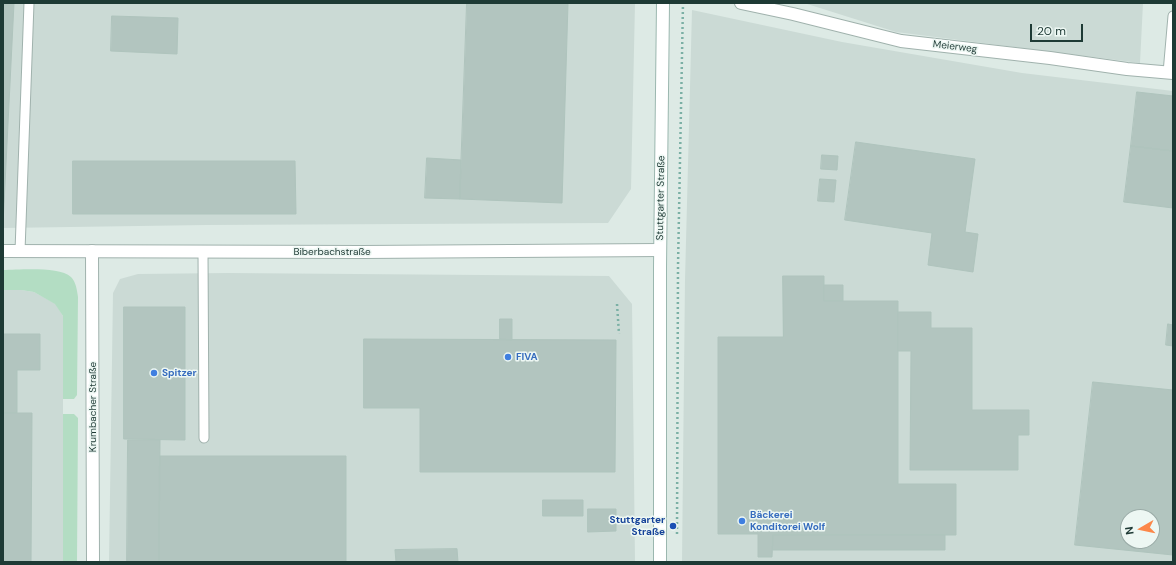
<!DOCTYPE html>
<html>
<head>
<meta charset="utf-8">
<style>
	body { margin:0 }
	#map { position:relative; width:1176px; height:565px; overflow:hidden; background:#ddeae5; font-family:"DM Sans",sans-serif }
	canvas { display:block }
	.frame { position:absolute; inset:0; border:4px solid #1e3a35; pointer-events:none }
	.north { position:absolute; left:1120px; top:509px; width:40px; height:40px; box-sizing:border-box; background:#edf7f3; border:1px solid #9aaba7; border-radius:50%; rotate:261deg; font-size:11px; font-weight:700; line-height:16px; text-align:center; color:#1e3a35 }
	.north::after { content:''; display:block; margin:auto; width:14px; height:18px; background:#fc8749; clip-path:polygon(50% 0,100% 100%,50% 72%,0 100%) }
	.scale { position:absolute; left:1030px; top:24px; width:53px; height:18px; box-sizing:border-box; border:2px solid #1e3a35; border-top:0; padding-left:5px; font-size:12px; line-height:14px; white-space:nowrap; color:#1e3a35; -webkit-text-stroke:3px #edf7f3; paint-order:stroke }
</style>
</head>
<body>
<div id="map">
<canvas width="1176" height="565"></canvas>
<div class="frame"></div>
<div class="north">N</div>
<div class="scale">20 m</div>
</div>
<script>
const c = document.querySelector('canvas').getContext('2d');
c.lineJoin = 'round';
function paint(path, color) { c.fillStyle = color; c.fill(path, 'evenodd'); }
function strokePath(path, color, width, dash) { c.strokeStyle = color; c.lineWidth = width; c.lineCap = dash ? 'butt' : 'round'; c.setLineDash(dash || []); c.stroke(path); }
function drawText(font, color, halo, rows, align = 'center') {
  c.font = font + ' "DM Sans",sans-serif'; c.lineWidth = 3; c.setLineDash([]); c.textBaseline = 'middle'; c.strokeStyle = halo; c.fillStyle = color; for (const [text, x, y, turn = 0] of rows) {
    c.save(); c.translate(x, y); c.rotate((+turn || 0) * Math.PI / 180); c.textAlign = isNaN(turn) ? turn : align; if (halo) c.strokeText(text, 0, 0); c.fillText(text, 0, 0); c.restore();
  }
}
paint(new Path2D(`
	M3 3H635L631 189 608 223 206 225 3 228Z
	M804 3H1143L1140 63 896 32Z
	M692 10 842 42 1022 73 1173 91V562H682L685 280ZM1128 517H1152V541H1128Z
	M228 273 609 276 632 304 635 562H109L113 293 120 279 138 274Z
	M3 290H21L34 292 56 304 63 316V562H3Z`), '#cbdad5');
paint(new Path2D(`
	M3 270C19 270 59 266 71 277 76 282 77 290 78 297L77 395 74 399H63V316L55 304 34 292 21 290H3Z
	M63 414H74L78 418 77 562H63Z`), '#b3ddc3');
const building = new Path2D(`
	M3 3H14L3 224 4 183Z
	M467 3H568L562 203 460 199Z
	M112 16 178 18 177 54 111 51Z
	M1137 92 1173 96V151L1131 146Z
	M856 142 975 159 965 232 978 234 973 272 928 265 932 233 845 220Z
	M1131 146 1173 151V208L1124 202Z
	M822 155 838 156 837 170 821 169Z
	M427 158 461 160 460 199 425 198Z
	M73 161H295L296 214H73Z
	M820 179 836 180 834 202 818 201Z
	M783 276H824V301H898V484H956V535H773L772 557H758V534H718V337H783Z
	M824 285H843V301H824Z
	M124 307H185V440L124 439Z
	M898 312H931V328H972V410H1029V435H1018V470H910L911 351H898Z
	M500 319H512V340L500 339Z
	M1168 324 1173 325V346L1166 345Z
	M3 334H40V370H17V413H3Z
	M364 339 616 340 615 472H420V408H364Z
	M1093 382 1173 390V555L1075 545ZM1128 517H1152V541H1128Z
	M3 413H32L31 562H3Z
	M128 440H160L159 562H127Z
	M160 456H346V562H159Z
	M543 500H583V516H543Z
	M588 509H616V531L588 532Z
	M773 535H945V550H773Z
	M457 549 458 562H396L395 550Z`);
paint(building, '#b2c5bf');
strokePath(building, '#afc4bd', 1);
const service = new Path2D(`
	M1168 73 1173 16
	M20 251 29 3
	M203 252 204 438`);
const minor = new Path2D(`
	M741 3 793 14 901 41 1050 58 1127 69 1173 73
	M92 251 93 562`);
const tertiary = new Path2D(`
	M3 251 362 252 660 250`);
const secondary = new Path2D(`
	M660 562V267L663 3`);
strokePath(service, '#a0b2ad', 11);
strokePath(minor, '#a0b2ad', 14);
strokePath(tertiary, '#a0b2ad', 14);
strokePath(secondary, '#9bb7af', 14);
strokePath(new Path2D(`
	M617 304 619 334
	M677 534 678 266 683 3`), '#7bb0a5', 2.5, [2, 3]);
strokePath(service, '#fff', 9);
strokePath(minor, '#fff', 12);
strokePath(tertiary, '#fff', 12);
strokePath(secondary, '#fff', 12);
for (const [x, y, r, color] of [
	[508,357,4,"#3f7fe0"],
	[154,373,4,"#3f7fe0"],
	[742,521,4,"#3f7fe0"],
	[673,526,4,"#1a4fb4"]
]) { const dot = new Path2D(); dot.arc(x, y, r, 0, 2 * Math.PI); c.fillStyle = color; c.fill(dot); strokePath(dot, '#edf7f3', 1.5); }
drawText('10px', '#1e3a35', '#edf7f3', [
	["Meierweg",955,47,7],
	["Stuttgarter Straße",661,198,-89],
	["Biberbachstraße",332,252],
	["Krumbacher Straße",93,407,-90]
]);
drawText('bold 10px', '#366cbe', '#edf7f3', [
	["FIVA",516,357],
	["Spitzer",162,373],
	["Bäckerei",750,515],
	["Konditorei Wolf",750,527]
], 'left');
drawText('bold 10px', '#164399', '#edf7f3', [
	["Stuttgarter",665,520],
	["Straße",665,532]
], 'right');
</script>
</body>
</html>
